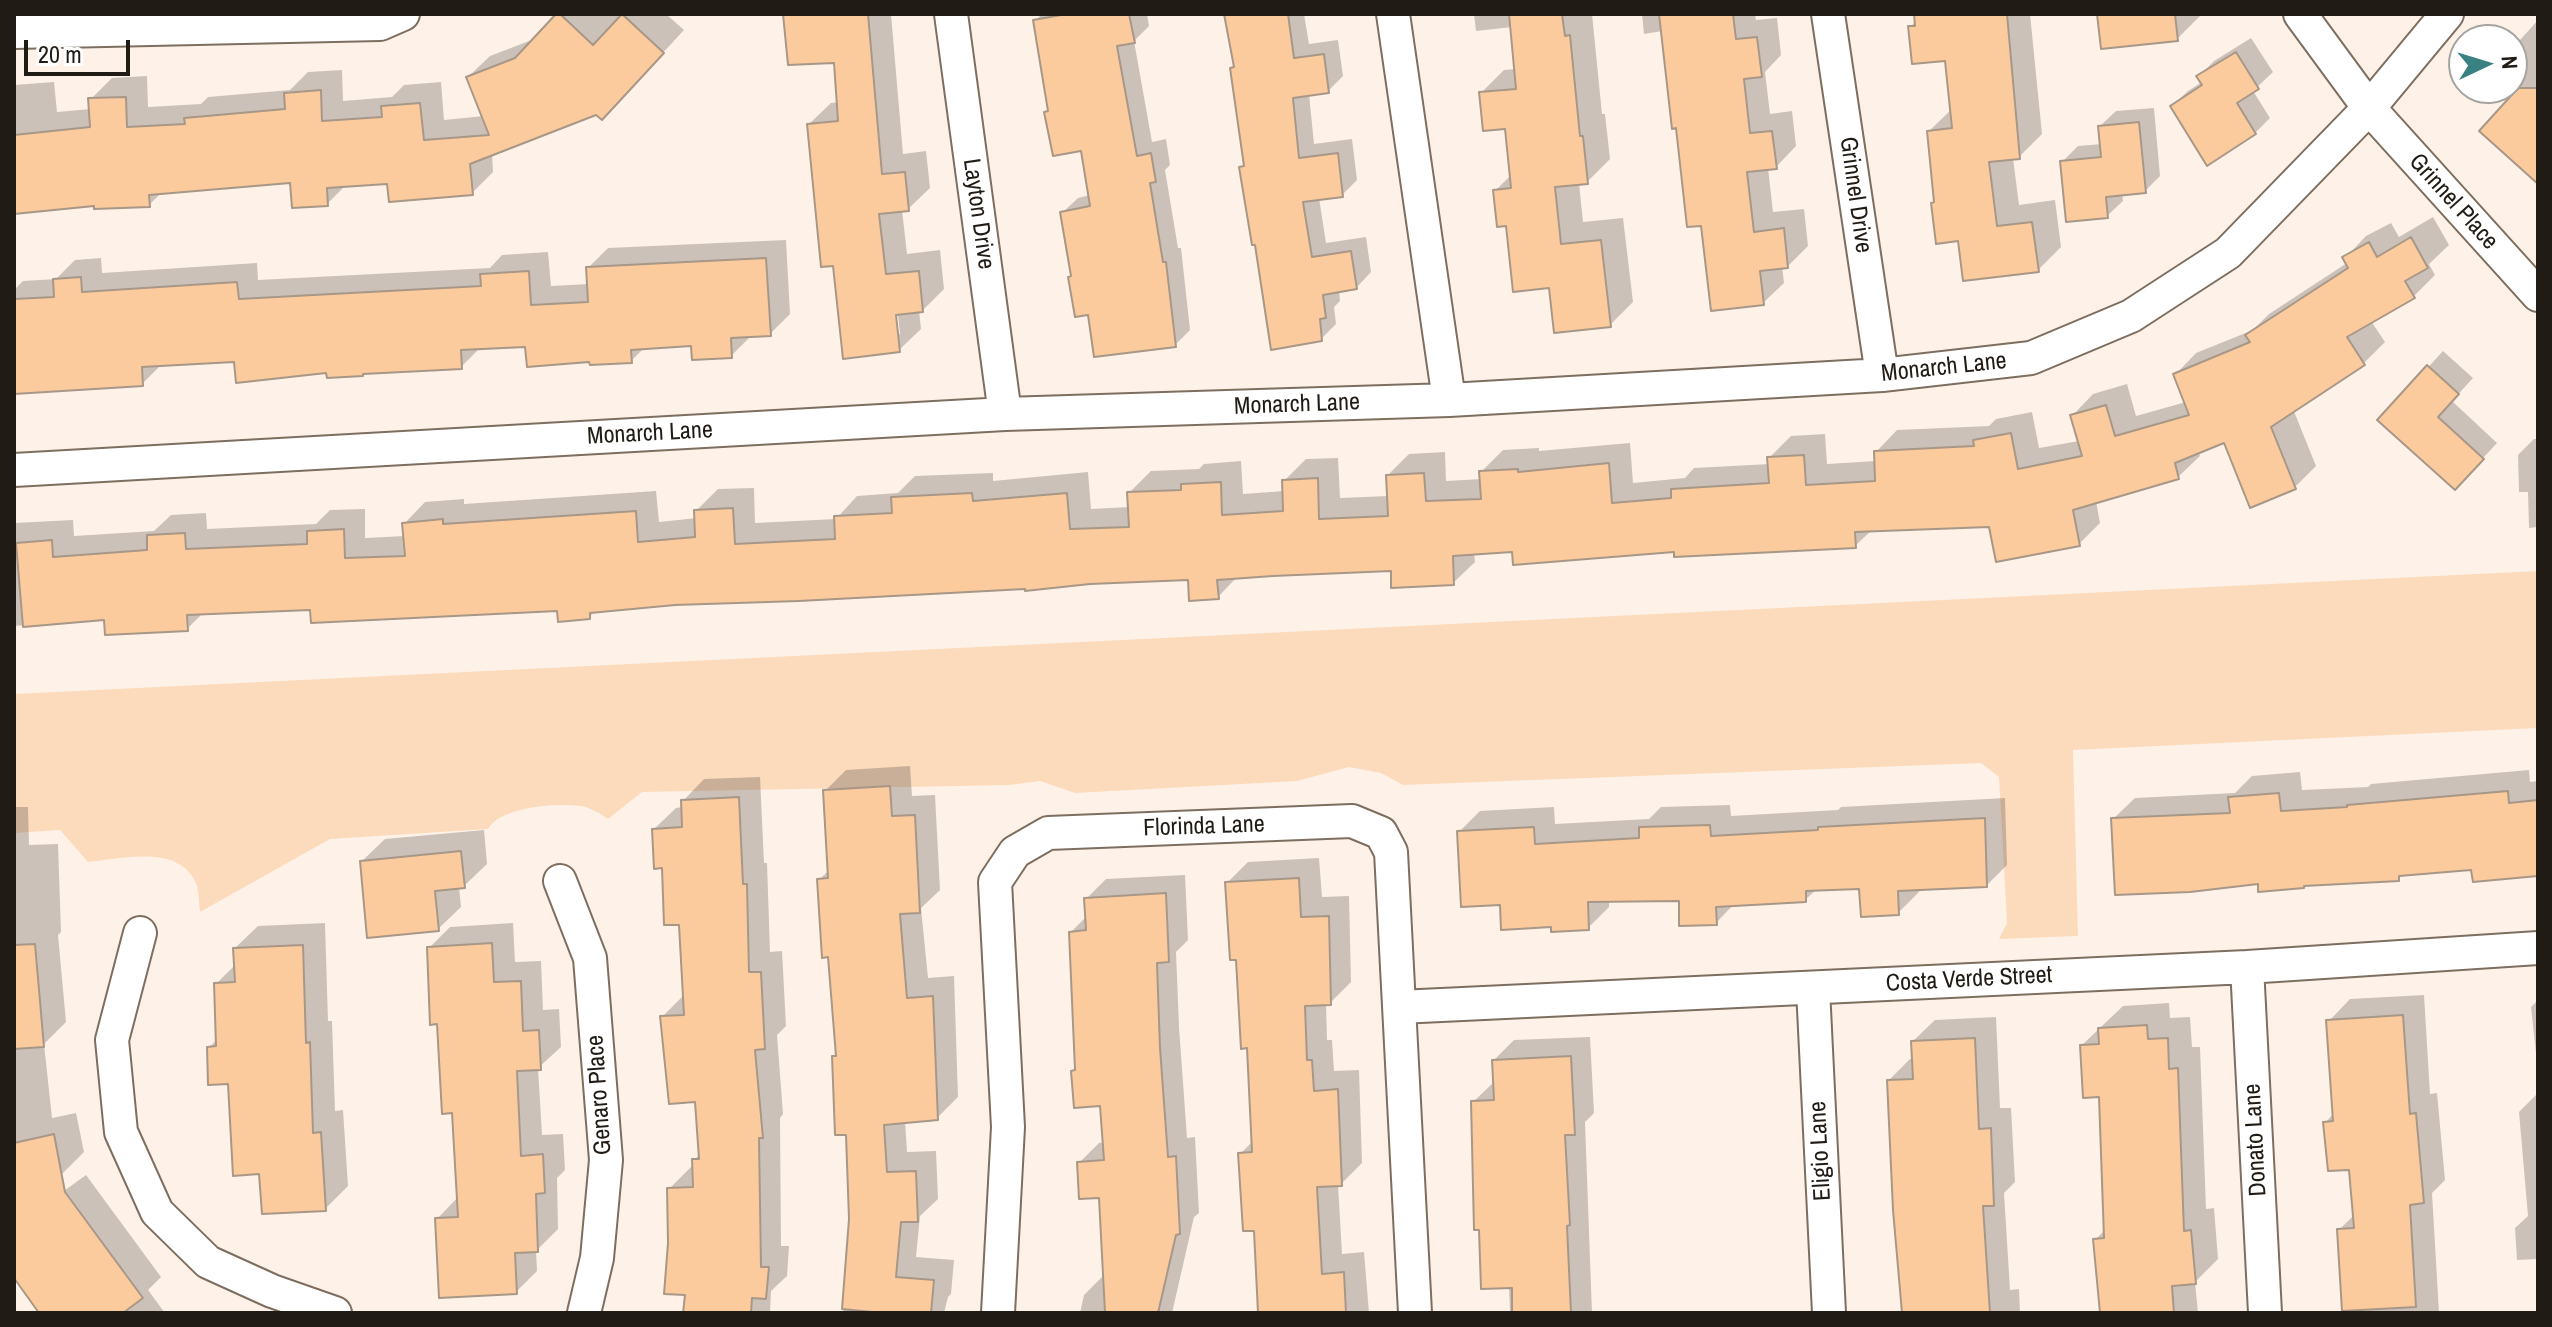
<!DOCTYPE html>
<html>
<head>
<meta charset="utf-8">
<style>
	body { margin:0 }
	#map { position:relative; width:2552px; height:1327px; overflow:hidden; background:#fef2e8; font-family:"Archivo Narrow",sans-serif }
	canvas { display:block }
	.frame { position:absolute; inset:0; border:16px solid #211b15; pointer-events:none }
	.north { position:absolute; left:2448px; top:24px; width:80px; height:80px; box-sizing:border-box; background:#fff; border:2px solid #a6a4a1; border-radius:50%; rotate:86deg; font-size:22px; font-weight:700; line-height:32px; text-align:center; color:#211b15 }
	.north::after { content:''; display:block; margin:auto; width:28px; height:36px; background:#3a8281; clip-path:polygon(50% 0,100% 100%,50% 72%,0 100%) }
	.scale { position:absolute; left:24px; top:40px; width:106px; height:36px; box-sizing:border-box; border:4px solid #211b15; border-top:0; padding-left:10px; font-size:24px; line-height:28px; white-space:nowrap; color:#211b15; -webkit-text-stroke:6px #fff; paint-order:stroke }
</style>
</head>
<body>
<div id="map">
<canvas width="2552" height="1327"></canvas>
<div class="frame"></div>
<div class="north">N</div>
<div class="scale">20 m</div>
</div>
<script>
const c = document.querySelector('canvas').getContext('2d');
c.lineJoin = 'round';
function paint(path, color) { c.fillStyle = color; c.fill(path, 'evenodd'); }
function strokePath(path, color, width, dash) { c.strokeStyle = color; c.lineWidth = width; c.lineCap = dash ? 'butt' : 'round'; c.setLineDash(dash || []); c.stroke(path); }
function drawText(font, color, halo, rows, align = 'center') {
  c.font = font + ' "Archivo Narrow",sans-serif'; c.lineWidth = 6; c.setLineDash([]); c.textBaseline = 'middle'; c.strokeStyle = halo; c.fillStyle = color; for (const [text, x, y, turn = 0] of rows) {
    c.save(); c.translate(x, y); c.rotate((+turn || 0) * Math.PI / 180); c.textAlign = isNaN(turn) ? turn : align; if (halo) c.strokeText(text, 0, 0); c.fillText(text, 0, 0); c.restore();
  }
}
paint(new Path2D(`
	M2538 571V728L2073 750 2078 936 1999 939 2007 923 1999 777 1981 763 1403 785 1381 773 1349 767 1297 781 1075 793 1040 781 1009 785 642 792 608 819C599 813 590 807 579 806 555 803 501 807 488 829L330 839 200 912C199 904 199 894 197 886 182 843 122 859 88 862L60 830 14 833V694Z`), '#fcdbbd');
paint(new Path2D(`
	M559 14H666L684 30 623 96 596 113 492 153 493 172 472 193 389 182 346 185 327 204 292 181 162 192 149 205 96 204 14 212V85L54 82 57 112 91 109V99L112 78 147 76 148 107 201 104 208 97 290 90 308 72 342 70 343 101 392 97 404 85 441 82 444 120 484 116 468 77 490 56 537 38Z
	M785 14H891L903 154 926 151 930 188 908 209 902 210 907 254 940 250 944 289 923 310 919 311 921 329 899 350 835 264 809 124 831 103 839 102 836 61ZM893 305H897L900 334H896Z
	M1042 14H1147L1149 26 1134 41 1152 142 1166 139 1170 165 1165 170 1178 248H1181L1190 330 1175 345 1090 312 1073 275 1062 213 1078 198 1090 195 1083 149 1046 112 1049 109 1035 21Z
	M1227 14H1304L1309 44 1338 40 1343 76 1328 91 1309 94 1314 144 1352 139 1357 180 1342 195 1319 198 1326 243 1366 237 1371 272 1356 288 1339 290 1340 301 1334 307 1336 324 1321 339 1257 242 1241 168 1246 163 1232 69 1236 65Z
	M1474 14H1592L1602 114H1605L1610 159 1587 182 1579 183 1583 222 1623 218 1633 302 1610 325 1550 286 1508 224 1495 191 1512 174 1507 127 1481 93 1504 70 1516 69 1512 27 1476 31Z
	M1642 14H1755L1756 20 1777 18 1781 55 1765 72 1770 114 1792 111 1796 146 1776 167 1768 168 1773 212 1804 209 1808 246 1788 266H1782L1784 283 1763 303 1703 223 1678 126 1663 31 1644 34Z
	M1916 14H2030L2042 134 2019 157 2013 158 2019 205 2055 200 2061 247 2038 270 1960 239 1935 201 1929 131 1952 109 1947 59 1910 27 1917 20Z
	M2099 14H2199L2200 16 2177 39Z
	M2538 20V165L2513 97 2503 88H2512V49Z
	M2251 38 2273 72 2253 91 2270 118 2255 133 2172 106 2188 91 2202 82 2199 76 2214 61Z
	M2154 108 2160 176 2145 191 2122 193 2123 201 2107 216 2062 162 2078 146 2102 144 2100 126 2116 111Z
	M2433 217 2449 245 2429 264 2435 275 2414 296 2371 321 2385 342 2364 363 2293 409 2316 466 2295 487 2225 440 2198 451 2200 456 2178 477 2096 501 2100 523 2079 544 1991 525 1872 530 1855 546 1514 549 1474 552 1475 562 1453 583 1392 569 1238 576 1218 597 1189 578 675 603 597 610 589 617 559 609 312 608 203 613 187 629 106 618 14 626V523L73 520 74 536 154 531 171 515 206 513 207 529 316 524 330 510 365 509V538L405 536 404 524 425 502 464 499V504L656 491 659 522 697 518 696 511 718 489 754 488 755 523 836 519 857 496 898 493 915 476 993 473V481L1088 472 1091 509 1130 507 1129 493 1151 471 1199 469 1204 464 1241 461 1243 494 1285 491 1284 481 1306 459 1338 458 1340 498 1389 496 1388 475 1409 454 1445 452 1446 481 1482 479 1481 472 1503 450 1539 448V451L1630 443 1633 483 1685 478 1694 468 1770 464 1769 458 1791 436 1825 434 1827 464 1876 461V452L1897 430 1989 426 1996 419 2032 412 2039 448 2079 441 2072 416 2093 394 2127 384 2136 416 2186 402 2175 375 2196 353 2253 330 2269 314 2347 263 2345 258 2366 236 2391 223 2399 237Z
	M786 240 790 314 770 334 751 336 731 356 693 344 645 347 631 361 527 345 481 347 461 367 328 371 235 360 162 364 142 384 14 392V290L23 281 56 279 75 260 101 258 102 273 257 263 258 280 490 268 502 255 548 252 551 286 589 284 588 268 608 248Z
	M2443 351 2473 378 2452 401 2497 443 2470 472 2380 420Z
	M2534 439H2538V527L2529 528 2528 492H2519L2518 455Z
	M910 766 912 796 935 795 940 890 921 908 928 978 954 976 958 1097 937 1118 905 1121 907 1152 936 1151 938 1199 920 1216 916 1257 954 1260 951 1294 948 1297 944 1313H843L851 1219 848 1133 834 1057 837 1053 829 955 819 880 829 870 825 791 846 770Z
	M2529 770 2530 782 2538 781V874L2473 868 2403 874 2398 879 2259 882 2113 819 2135 798 2235 793 2252 776 2300 772 2302 790 2368 787 2371 784Z
	M760 777 764 863H767L770 952 782 951 786 1026 777 1035 783 1114 780 1118 781 1246H789L787 1276 771 1291 770 1313H685L687 1293 670 1243 669 1189 691 1167H694V1160L701 1153 696 1100 662 1017 685 994 681 923 654 829 676 808 683 807V801L704 779Z
	M2005 798 2007 865 1987 885 1919 888V892L1898 913 1861 887 1817 889 1805 900 1734 904 1716 923 1681 898 1609 900V907L1588 928 1553 925 1502 903 1459 832 1480 811 1554 807 1555 824 1649 819 1661 807 1730 805 1731 816 1838 810 1841 807Z
	M14 807H28L29 845 58 844 61 932 58 935 66 1022 44 1044 52 1118 76 1113 84 1152 61 1175 14 1185Z
	M484 830 487 864 464 886 459 887 461 907 438 929 362 861 385 839Z
	M1319 858 1322 897 1349 896 1351 982 1330 1003H1326L1327 1040H1332L1334 1071 1359 1070 1362 1163 1341 1184H1338L1342 1254 1364 1252 1369 1313H1260L1255 1229 1240 1154 1254 1140 1249 1046 1227 883 1248 862Z
	M1185 875 1188 940 1176 952 1179 1027 1187 1138 1195 1137 1199 1213 1194 1217 1172 1313H1080L1084 1295 1105 1274 1101 1196 1079 1163 1099 1143 1105 1142 1101 1104 1073 1072 1077 1067 1071 932 1087 916 1086 899 1106 879Z
	M325 923 328 1021H332L335 1111 343 1110 348 1186 325 1209 261 1172 230 1082 209 1048 218 1038 216 984 236 964 235 948 258 926Z
	M513 923 515 962 541 961 543 1010 559 1009 561 1047 538 1068 542 1135 563 1134 565 1170 557 1178 558 1229 536 1251 537 1271 516 1292 437 1219 458 1197 454 1111 429 948 450 927Z
	M2424 995 2430 1094 2437 1093 2445 1180 2432 1193 2439 1313H2344L2339 1230 2355 1214 2351 1167 2325 1123 2334 1113 2329 1021 2350 999Z
	M2538 1000V1072L2531 1007Z
	M2169 1003 2170 1018 2190 1017 2192 1047H2200L2206 1209 2214 1208 2218 1259 2195 1282 2198 1313H2102L2096 1239 2106 1229 2101 1095 2082 1045 2123 1006Z
	M1996 1017 2000 1108H2011L2015 1182 2004 1193 2010 1290 2019 1289 2020 1313H1924L1889 1080 1910 1059H1914L1913 1041 1935 1020Z
	M1590 1037 1594 1113 1585 1122 1592 1313H1510L1509 1286 1473 1102 1495 1081 1494 1060 1514 1040Z
	M2538 1093V1259L2517 1260 2515 1228 2528 1216 2519 1112Z
	M86 1175 161 1277 148 1290 165 1313H50L14 1275V1227Z`), '#0003');
const building = new Path2D(`
	M556 14H560L593 45 622 14 664 53 602 120 596 115 470 164 473 195 389 202 387 184 327 188 328 206 292 208 290 183 149 195 150 207 94 209V206L14 214V135L90 127 88 98 126 97 127 127 185 124 184 118 285 109 284 93 321 90 322 121 382 117 381 106 420 103 424 140 489 135 466 77 515 58Z
	M783 14H868L882 174 905 172 909 211 879 214 886 274 919 271 923 312 896 315 900 352 843 359 833 266 821 267 807 124 838 121 834 63 788 65Z
	M1067 14H1129L1135 43 1117 46 1137 156 1151 153 1156 182 1150 183 1163 262H1166L1176 347 1094 357 1088 315 1075 317 1068 277 1071 276 1060 212 1090 206 1081 151 1053 156 1044 112 1048 111 1033 20Z
	M1224 14H1288L1294 58 1324 54 1329 93 1293 98 1299 158 1338 153 1343 197 1303 202 1312 257 1351 251 1357 289 1323 295 1326 318 1320 319 1322 341 1271 350 1255 245H1252L1239 167 1244 166 1230 68 1234 67Z
	M1509 14H1562L1565 36 1570 35 1580 136H1583L1588 184 1555 187 1561 244 1601 240 1611 327 1554 333 1549 288 1513 292 1506 226 1497 227 1493 190 1511 188 1505 129 1483 131 1479 92 1516 89Z
	M1659 14H1733L1736 39 1757 37 1762 77 1744 79 1750 133 1772 131 1777 169 1747 172 1754 232 1784 228 1788 268 1760 271 1764 305 1711 311 1701 226 1687 227 1676 128 1672 129Z
	M1914 14H2007L2020 159 1989 162 1997 226 2032 222 2039 272 1963 281 1958 241 1936 244 1931 203 1934 202 1927 131 1952 128 1945 61 1912 64 1908 26H1915Z
	M2097 14H2175L2178 41 2101 49Z
	M2236 52 2259 89 2237 103 2256 134 2207 166 2170 106 2202 85 2196 76Z
	M2518 88H2538V184L2479 131Z
	M2139 122 2146 193 2106 197 2108 218 2066 222 2060 161 2101 157 2098 126Z
	M2411 237 2428 268 2405 281 2415 298 2347 337 2365 365 2271 427 2296 489 2250 508 2224 443 2175 463 2179 479 2073 510 2080 546 1996 562 1989 527 1855 532 1856 548 1674 557V552L1513 565 1512 552 1453 556 1454 585 1391 588V571L1273 576 1217 580 1219 599 1189 601 1188 580 1090 584 1025 591V589L799 601 675 605 590 613V619L558 622 557 611 311 623 310 610 187 615 188 631 105 635 104 620 23 627 16 543 52 540 53 557 147 550V535L185 533 186 549 307 544V531L344 529 345 558 405 556 402 523 443 519V524L636 511 638 542 695 537 694 510 733 508 735 544 835 539 834 516 892 513 891 497 972 493 973 501 1067 493 1070 529 1129 527 1127 492 1181 490V484L1221 482 1222 515 1283 511 1282 480 1318 478 1319 519 1388 516 1386 475 1424 473 1426 501 1481 499 1479 471 1518 469V472L1609 463 1612 503 1671 498V489L1769 483 1767 457 1804 455 1806 485 1875 481 1874 451 1974 446 1973 440 2011 433 2018 469 2082 456 2070 415 2106 405 2115 436 2189 415 2173 374 2250 342 2245 335 2348 268 2342 257 2369 242 2377 257Z
	M766 258 771 336 731 338 732 358 692 360 691 346 631 350 632 363 590 365 589 362 527 367 525 347 461 350 462 369 363 374V376L327 378 326 373 236 383 234 362 142 367 143 386 14 394V299L54 297 53 279 81 277 82 292 237 282 239 299 481 286 480 274 529 271 531 305 588 302 586 267Z
	M2427 365 2459 394 2438 417 2484 459 2455 490 2377 420Z
	M890 786 892 816 915 815 920 913 900 914 907 998 933 996 938 1120 884 1125 887 1172 916 1171 918 1222H901L896 1277 934 1280 931 1313H883L842 1309 849 1219 846 1135H835L832 1056H836L828 957 822 958 817 879 828 878 823 790Z
	M2508 791 2509 803 2538 800V876L2473 882 2471 870 2399 876V881L2304 886V888L2258 892V884L2190 892 2115 895 2111 818 2230 813 2228 797 2279 793 2281 811 2347 807V805Z
	M739 797 743 884H747L749 972H761L765 1049 755 1050 763 1138H759L761 1267H769L766 1299 752 1298 751 1313H683L685 1295 664 1294 668 1243 667 1188 693 1187 692 1159H699L695 1102 669 1104 660 1016 684 1015 679 925H664L662 868 654 869 652 829 682 827 681 800Z
	M1985 818 1987 887 1898 891 1899 915 1861 917 1859 889 1806 891V902L1716 907 1717 925 1679 926V901L1588 902 1589 930 1551 932V927L1501 930 1500 905 1461 907 1457 831 1534 827 1535 844 1639 838V827L1710 825 1711 836 1818 830V827Z
	M461 851 465 888 435 891 439 931 367 938 360 861Z
	M1299 878 1301 917 1329 916 1331 1005 1305 1006 1307 1060H1312L1314 1091 1338 1089 1342 1186 1317 1187 1322 1274 1344 1272 1346 1313H1258L1254 1231H1243L1238 1153 1252 1152 1247 1048 1241 1049 1236 960H1230L1225 882Z
	M1166 893 1169 962 1157 963 1160 1048 1168 1157 1176 1156 1180 1234 1176 1235 1158 1313H1105L1099 1198 1079 1199 1077 1162 1104 1160 1100 1106 1074 1108 1071 1071 1075 1070 1069 932 1086 930 1084 898Z
	M492 943 494 982 521 981 523 1031 539 1030 541 1070 517 1071 521 1156 543 1154 545 1193 536 1194 538 1252 515 1253 517 1294 439 1298 435 1218 458 1217 452 1113 442 1114 437 1024 430 1025 427 947Z
	M35 944 44 1047 14 1049V945Z
	M303 945 306 1043 310 1042 313 1133 321 1132 326 1211 262 1214 259 1174 233 1176 228 1084 208 1085 207 1047 216 1046 214 983 235 982 233 948Z
	M2403 1015 2410 1114 2416 1113 2424 1203 2410 1205 2416 1307 2342 1311 2337 1229 2354 1228 2349 1170 2328 1171 2323 1122 2333 1121 2326 1020Z
	M2147 1025 2148 1039 2168 1038 2169 1069 2178 1068 2184 1231 2191 1230 2196 1284 2172 1286 2174 1313H2100L2093 1239 2104 1238 2099 1097 2083 1098 2080 1045 2099 1044 2098 1028Z
	M1975 1038 1979 1129 1991 1128 1994 1206H1983L1990 1313H1902L1893 1210 1887 1080 1913 1079 1911 1041Z
	M1571 1056 1575 1135H1565L1570 1225 1567 1226 1571 1313H1512V1288L1481 1289 1479 1230H1474L1471 1101 1494 1100 1492 1060Z
	M54 1134 65 1192 143 1298 123 1313H39L14 1278V1143Z`);
paint(building, '#fbcb9d');
strokePath(building, '#a89787', 2);
const minor = new Path2D(`
	M951 14 1005 414
	M1393 14 1449 400
	M1828 14 1882 375
	M2300 14 2369 108 2538 295
	M14 32 380 24 403 14
	M14 470 1005 414 1449 400 1882 375 2031 358 2131 316 2228 253 2369 108 2447 14
	M560 881 590 958 606 1160 597 1258 584 1313
	M140 933 112 1040 121 1132 157 1212 208 1262 272 1291 335 1313
	M2247 967 2265 1313
	M1813 989 1829 1313
	M1399 1007 2247 967 2538 948
	M998 1313 1008 1127 995 882 1015 852 1048 833 1352 821 1381 833 1391 852 1415 1313`);
strokePath(minor, '#7e6e5f', 36);
strokePath(minor, '#fff', 32);
drawText('24px', '#211b15', '#fff', [
	["Grinnel Drive",1855,195,82],
	["Grinnel Place",2453,202,48],
	["Layton Drive",978,214,82],
	["Monarch Lane",1944,368,-6],
	["Monarch Lane",1297,405,-2],
	["Monarch Lane",650,434,-3],
	["Florinda Lane",1204,827,-2],
	["Costa Verde Street",1969,980,-3],
	["Genaro Place",600,1095,-94],
	["Donato Lane",2256,1140,-93],
	["Eligio Lane",1821,1151,-93]
]);
</script>
</body>
</html>
